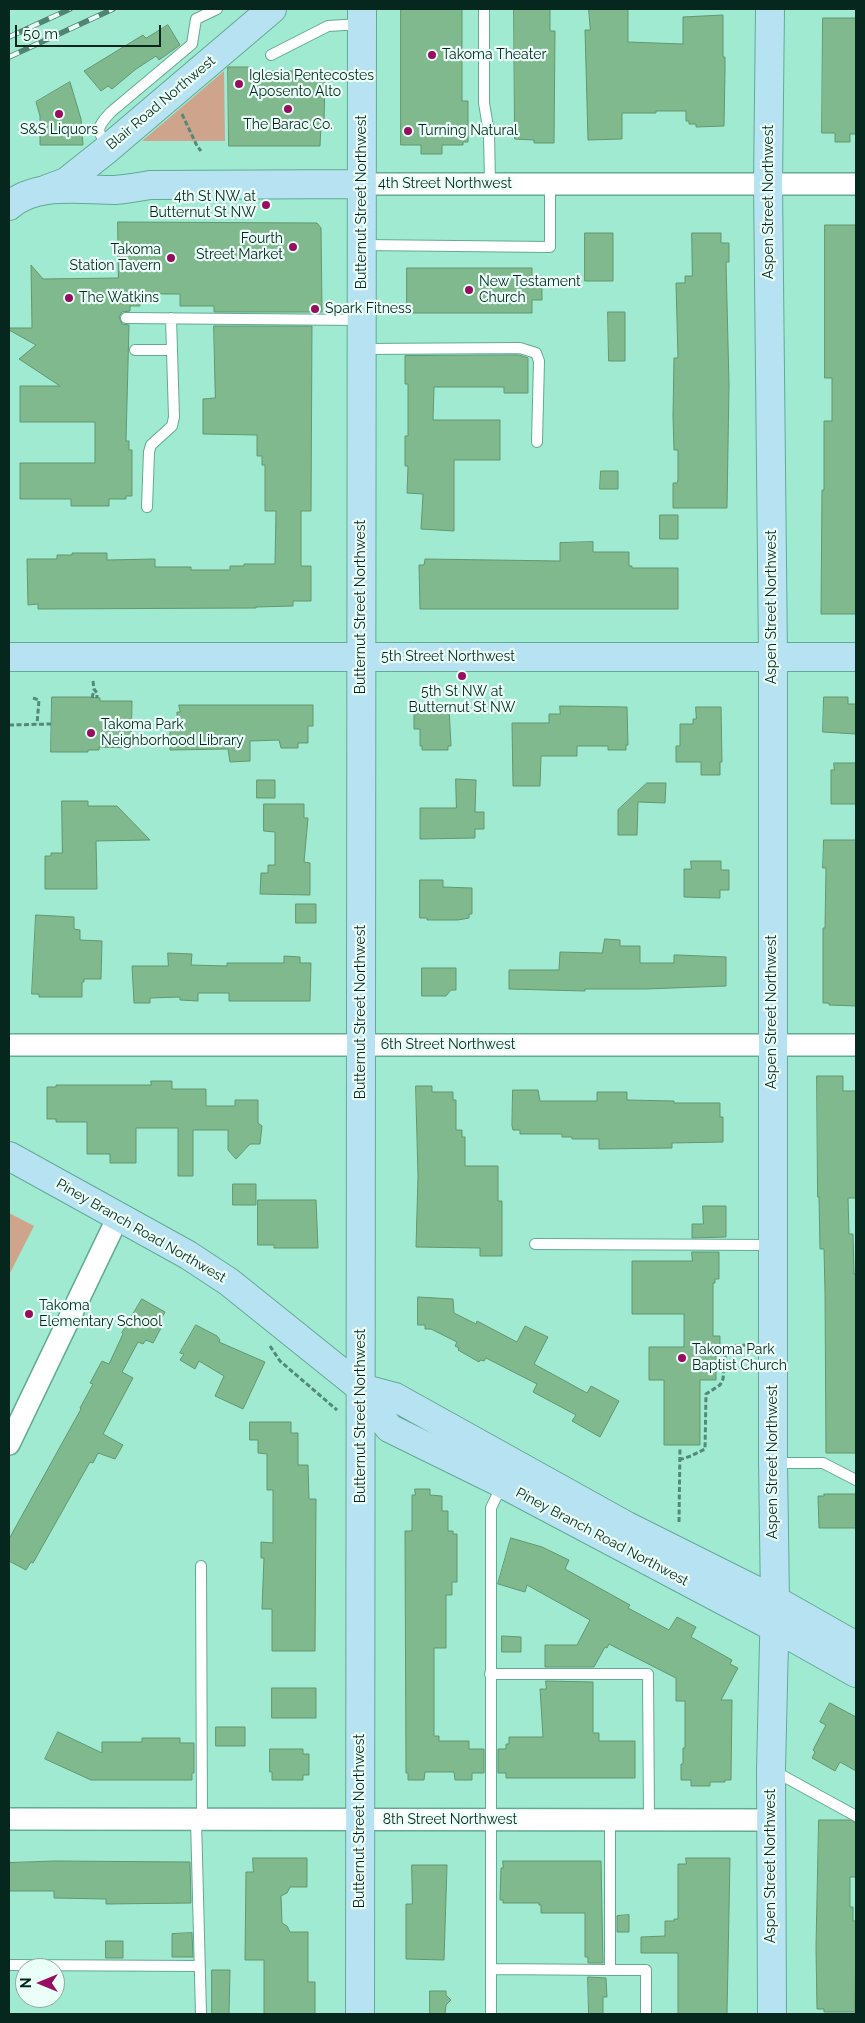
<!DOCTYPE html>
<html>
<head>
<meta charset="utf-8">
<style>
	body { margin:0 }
	#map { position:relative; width:865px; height:2023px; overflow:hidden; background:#a0ead1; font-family:Raleway,sans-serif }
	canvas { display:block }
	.frame { position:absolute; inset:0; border:10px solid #06271e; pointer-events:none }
	.north { position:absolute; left:15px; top:1958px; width:50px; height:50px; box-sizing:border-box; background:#eafff7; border:1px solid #8fa9a0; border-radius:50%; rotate:270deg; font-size:14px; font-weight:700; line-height:20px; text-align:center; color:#06271e }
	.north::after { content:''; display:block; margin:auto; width:18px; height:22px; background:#980d61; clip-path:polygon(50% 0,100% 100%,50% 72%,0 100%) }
	.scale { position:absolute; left:15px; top:25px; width:146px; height:22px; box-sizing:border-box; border:2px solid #06271e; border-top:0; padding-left:6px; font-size:15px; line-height:18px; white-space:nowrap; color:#06271e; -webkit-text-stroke:4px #eafff7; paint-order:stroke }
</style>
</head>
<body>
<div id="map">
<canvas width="865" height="2023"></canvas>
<div class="frame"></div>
<div class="north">N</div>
<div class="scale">50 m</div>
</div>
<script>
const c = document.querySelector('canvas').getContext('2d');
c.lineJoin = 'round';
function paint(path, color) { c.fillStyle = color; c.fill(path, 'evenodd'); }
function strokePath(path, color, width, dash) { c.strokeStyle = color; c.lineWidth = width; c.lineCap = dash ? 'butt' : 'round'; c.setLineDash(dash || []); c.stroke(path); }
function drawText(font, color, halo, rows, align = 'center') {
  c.font = font + ' Raleway,sans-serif'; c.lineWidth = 4.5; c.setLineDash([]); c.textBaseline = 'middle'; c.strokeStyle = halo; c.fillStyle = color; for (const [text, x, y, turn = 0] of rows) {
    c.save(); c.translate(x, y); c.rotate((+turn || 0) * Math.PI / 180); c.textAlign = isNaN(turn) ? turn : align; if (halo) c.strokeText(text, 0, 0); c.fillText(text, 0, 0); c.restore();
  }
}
paint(new Path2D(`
	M224 71 225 141H142Z
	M9 1213 34 1226 9 1275Z`), '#cea48c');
const building = new Path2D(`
	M401 9H462V101H468V142H463V145H442V154H421V145H401Z
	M514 9H550V31H555L554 143H534V140L515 139Z
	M589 9H628V42L683 44V17L723 15V57H725V71L724 126 696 127V124H689V121H686V111H656V113H622V139L588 140 585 30H590Z
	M823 18H856V134H850V142H835V133H822Z
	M168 25 180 45 159 60 156 56 136 69 112 89 108 86 101 91 84 71 143 35 146 38Z
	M228 67H249L252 71H325L324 125H321L320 146H229Z
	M70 82 81 119 83 145H40V116L36 102Z
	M118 222 317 223 321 228 322 312H214V306H180V294H140V306H130V311L122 312 119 317 122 324 129 325 126 441H129V450H132V496H126V499H109V506H71V499H20V463H95V422H20V386H60L19 359 36 345 9 330V328H32L31 265 43 279 118 278Z
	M825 225H856V614H821L822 490H824V421H832V378H825Z
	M585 233H613V281H585Z
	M692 233H721V243H729V262H726L729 384 727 508H673V483H677L678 480V450H674L673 416 674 358H678L676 283H685V276H692Z
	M407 268H532V280H542V300H532V313H407Z
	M608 312H625V361H609Z
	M214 326H312L311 511H301V566H311V601H293V606L256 607V608L38 609V604L28 605 27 559H57V555H72V553H107V560L155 559V567H191V570H230V566H244V564H275L276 511H265V465H262V456H257V435L203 434V399L215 398Z
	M519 355 528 358V393H504V387H434L433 420H500V460H454V531L421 529 423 494 407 493 408 466H405V436H408V384H405V356Z
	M601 471H618V489H600Z
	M660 515H678V539H660Z
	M593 542V552H629V566H632V568H678V609H420L419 565H424L425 559 560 561V543Z
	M52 697H88L100 698V701H132L131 748 99 747V750H88V752H51Z
	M824 697H848V704H856V734L823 732Z
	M179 705H313V726H308V743H298V748H281L279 740 250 741V761L230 762 228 749 170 750V724H177V712H180Z
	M560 706 627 707 628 745H626V750H608V746H577V756H541L540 786H513L512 723H549V714H560Z
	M449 707 451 746H448V750H422V746H420V729H414V708Z
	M696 707H721L722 762H720V775H701V762H676V746H680V724H693V719H696Z
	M834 763H856V804H831V770H834Z
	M456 779 476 780 475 812H484V829H475V838L420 839V808H456Z
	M257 780H275V798H257Z
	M647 783H666L665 803 638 802 637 835H618V810Z
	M62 801H88V806H117L150 840 96 841 97 889H45V856H51V853H62Z
	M264 804H304V818H308L304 862 310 863V895L260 894 261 873H268V865H275V832L264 831Z
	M824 840H856V1006L829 1005V1003H823V928H825L826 868H823Z
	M691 861H721V870H729V890H720V898L684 897V869H691Z
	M420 880H443V887L472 888V914H469V918L458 920H427V918H420Z
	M296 904H316V923H296Z
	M36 915 74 917V929L80 930V940L102 941 101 979H84V982H82V997H39V994H32Z
	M605 939 620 940V946H640V963H674V955H678L726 957V986L646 989H585V991L509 989V970H559L560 952 602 953Z
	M168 953 192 954 191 965 227 966V963H284V956L300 957V963H311L310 1001H229V993H198V1001L180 1000V997L150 998V1003H134L132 966H168Z
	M422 968H456V990H451L446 996H422Z
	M817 1076H843V1091H856V1198H848L849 1234H853L854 1274H856V1453H826L825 1291 824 1249H820L819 1197H818Z
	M151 1081H172V1089H206V1106H235V1100H258V1123L262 1126 260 1144H250L236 1159 228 1150V1130H193V1176H178V1128H136V1163H110V1154H87V1122H56V1119H47V1087H56V1085H151Z
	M416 1086H432V1092H453V1100H456V1130H462V1137H465V1166H498V1201H502V1256H480V1248L416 1247 418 1177Z
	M513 1090H538L540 1101H597V1092H627V1100L674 1101V1103H720V1117H723V1142L672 1143V1148L599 1149V1139H572V1137H562V1134H520V1130H513L512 1126Z
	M233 1184H256V1205H233Z
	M258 1200H316L318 1248H274V1245H258Z
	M703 1206H726V1237L692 1238V1224H703Z
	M692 1252H719V1279H715V1283H713V1336H720V1352H716V1380H700V1445H664V1380H649V1347H684V1314H632V1261H692Z
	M418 1297 453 1299 454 1313 476 1324 477 1321 517 1342 525 1326 548 1337 534 1364 587 1393 591 1386 619 1401 600 1437 572 1421 576 1415 533 1392 537 1384 486 1358 484 1361 480 1360 479 1362 458 1350 459 1348 455 1346 457 1342 431 1329H425V1325H418Z
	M142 1299 165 1312 157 1326 161 1328 153 1343 146 1340 143 1344 138 1342 122 1372 133 1378 103 1434 123 1445 115 1459 98 1453 93 1463 90 1462 33 1563 31 1562 26 1570 9 1561V1539L81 1409 80 1408 93 1384 90 1383 102 1361 109 1364 123 1334 122 1333Z
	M196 1325 217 1336 220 1340 219 1342 265 1362 243 1409 215 1396 224 1376 199 1361 195 1369 180 1360 184 1354 180 1353Z
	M250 1422H291V1433H298V1465H308L309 1499H316L315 1651H272V1609H262L264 1558H261V1542L273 1543V1490H267V1454L258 1453V1440H250Z
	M415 1489H430V1495L442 1496V1511H448V1531H453V1534H457V1582H452V1595H446V1648H434V1736H439V1741H469V1749H484V1773H472V1780H455L454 1772H425L424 1780H408V1773H406L405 1531H412V1495H415Z
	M824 1494H856V1528H819L818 1496H824Z
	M511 1538 542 1547 569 1560 565 1569 630 1605 628 1608 669 1630 677 1617 696 1627 691 1637 732 1660 730 1664 738 1668 721 1700H732L731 1780H725V1782H710V1786H691V1780H681V1764H683V1748H685V1701H676V1678L609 1644 607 1648 605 1647 594 1667H545V1645H577L590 1620 527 1585 525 1592 498 1584Z
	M502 1636 521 1637V1652H502Z
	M546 1681 593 1682V1733H599V1741H635V1778H506V1773H498V1749H506V1744H509V1737H543L540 1689H546Z
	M272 1688H316V1718H272Z
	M830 1703 856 1717V1771L840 1762 835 1771 812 1758 815 1752 813 1750 826 1725 820 1722Z
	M216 1727H245V1746H216Z
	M58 1732 102 1753V1742H142V1738H180V1743H194V1773H192V1780H91L45 1759Z
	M270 1749H303V1754H309V1775H303V1780H272V1772H270Z
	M819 1820H850L856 1823V1877H850V1907H853V1921H856L855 2012H824V2009H817L816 1948Z
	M253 1858H307V1887H290L287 1893 281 1896 282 1923 287 1926 290 1932H308V1982H315V2014H264V1960H245L246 1872H253Z
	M686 1858H730L727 2014H678V1953H641V1937L665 1936V1921H674V1919H678V1864H686Z
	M55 1861 190 1862 191 1903 106 1904V1899L54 1898V1891H9V1863Z
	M503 1861H601L603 1963H588V1957H585V1913H541V1905H539V1903H503V1900H500L501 1868H503Z
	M412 1865H447L444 1960 406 1959V1904H412Z
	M629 1915V1932H617V1916Z
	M192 1933 193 1957H172V1934Z
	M106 1941H123V1958H106Z
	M212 1970H230L229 2014H212Z
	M588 1977 606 1978 607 1997H603V2014H589Z
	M430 1991H446V1995L451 2000 446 2005 445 2014H430Z`);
paint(building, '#7fb98d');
strokePath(building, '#62976f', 1);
const lane = new Path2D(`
	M484 9V103L489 133 490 184
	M271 55 328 26 361 24
	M110 144C93 132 98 126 111 112L192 44 196 19 217 9
	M363 245 550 247V184
	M126 318 360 320
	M362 349 520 348 536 353 539 361 537 442
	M135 350H172
	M147 507 149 452 151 445 172 426 174 417 171 318
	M535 1244 771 1245
	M774 1463H823L856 1480
	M201 1566 202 1819
	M490 1674H648L649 1820
	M774 1771 856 1816
	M196 1819 201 2014
	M9 1965 199 1966
	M491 1969 610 1970V1820
	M610 1970H646V2014
	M491 2014V1508L502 1485`);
const street = new Path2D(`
	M362 184H856
	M9 1045H856
	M9 1444 118 1217
	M9 1819 771 1820`);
const secondary = new Path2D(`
	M770 9 768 184 773 657V1463L775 1600 771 1770 772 2014
	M47 189 66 182 105 151 272 9
	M9 206C36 182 80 190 115 190 127 189 139 187 150 185L362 184
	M9 657H856
	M9 1156 188 1255 229 1282 361 1388 389 1428 503 1484 792 1637 856 1673
	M361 1388 395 1397 627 1526 775 1600 856 1646
	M360 2014 362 9`);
strokePath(lane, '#61ab94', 12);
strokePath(street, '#61ab94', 24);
strokePath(secondary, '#61ab94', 30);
strokePath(new Path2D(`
	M182 114 197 146 201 151
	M93 681 94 689 97 693V698
	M33 698 39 700 37 724
	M92 698 94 690
	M9 725 51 724
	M270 1346 280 1361 337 1410
	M720 1346 748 1345
	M716 1368 748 1367
	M679 1460 691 1456 705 1449 706 1394 720 1385 723 1379 726 1346
	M679 1522 680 1447`), '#538978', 3, [5, 2.5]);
strokePath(lane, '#fff', 10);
strokePath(street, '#fff', 21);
strokePath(secondary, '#b7e2f2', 28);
const rail = new Path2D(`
	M9 37 70 9
	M9 57 113 9`);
strokePath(rail, '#4f8372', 5.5);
strokePath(rail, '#eafff7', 4, [11]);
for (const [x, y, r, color] of [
	[432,55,5,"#980d61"],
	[239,84,5,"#980d61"],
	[288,109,5,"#980d61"],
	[59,114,5,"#980d61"],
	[408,131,5,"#980d61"],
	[266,205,5,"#980d61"],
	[293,247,5,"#980d61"],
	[171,258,5,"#980d61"],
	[469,290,5,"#980d61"],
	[69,298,5,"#980d61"],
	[315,309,5,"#980d61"],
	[462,676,5,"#980d61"],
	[91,733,5,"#980d61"],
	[29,1314,5,"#980d61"],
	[682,1358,5,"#980d61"]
]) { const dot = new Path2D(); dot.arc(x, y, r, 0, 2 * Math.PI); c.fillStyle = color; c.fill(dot); strokePath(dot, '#eafff7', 2); }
drawText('14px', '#06271e', '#eafff7', [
	["Takoma Theater",442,55],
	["Iglesia Pentecostes",249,76],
	["Aposento Alto",249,92],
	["The Barac Co.",288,125,"center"],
	["S&S Liquors",59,130,"center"],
	["Turning Natural",418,131],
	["4th St NW at",256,197,"right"],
	["Butternut St NW",256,213,"right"],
	["Fourth",283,239,"right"],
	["Street Market",283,255,"right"],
	["Takoma",161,250,"right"],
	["Station Tavern",161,266,"right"],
	["New Testament",479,282],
	["Church",479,298],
	["The Watkins",79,298],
	["Spark Fitness",325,309],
	["5th St NW at",462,692,"center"],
	["Butternut St NW",462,708,"center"],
	["Takoma Park",101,725],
	["Neighborhood Library",101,741],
	["Takoma",39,1306],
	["Elementary School",39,1322],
	["Takoma Park",692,1350],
	["Baptist Church",692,1366]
], 'left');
drawText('14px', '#06271e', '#eafff7', [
	["Blair Road Northwest",161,103,-40],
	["4th Street Northwest",445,184],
	["Butternut Street Northwest",362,202,-90],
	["Aspen Street Northwest",769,202,-90],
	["Butternut Street Northwest",361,607,-90],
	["Aspen Street Northwest",772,607,-90],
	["5th Street Northwest",448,657],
	["Butternut Street Northwest",361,1012,-90],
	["Aspen Street Northwest",772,1012,-90],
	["6th Street Northwest",448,1045],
	["Piney Branch Road Northwest",141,1231,30],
	["Butternut Street Northwest",361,1416,-90],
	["Aspen Street Northwest",773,1462,-90],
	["Piney Branch Road Northwest",602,1537,28],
	["8th Street Northwest",450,1820],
	["Butternut Street Northwest",360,1821,-90],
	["Aspen Street Northwest",771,1866,-90]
]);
</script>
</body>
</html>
